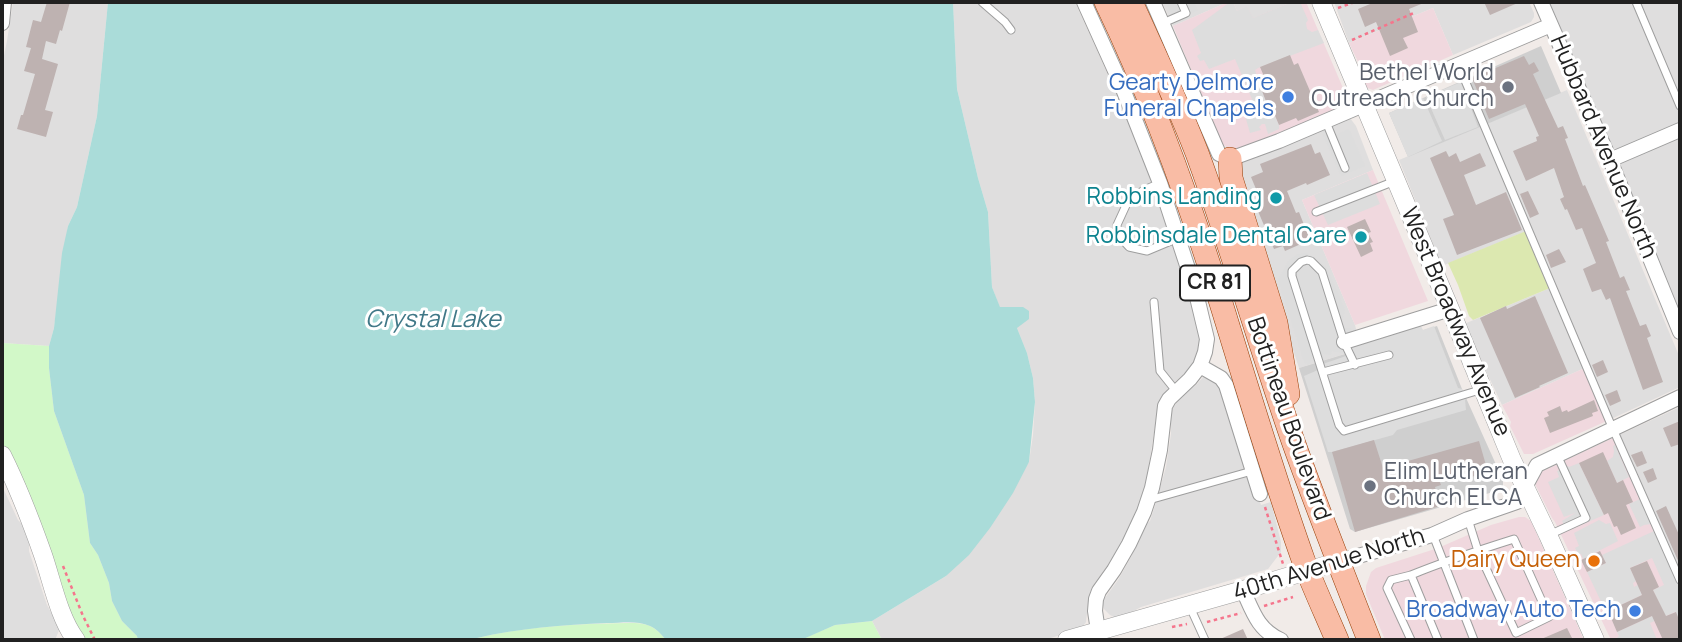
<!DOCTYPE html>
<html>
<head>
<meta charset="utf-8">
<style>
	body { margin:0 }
	#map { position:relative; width:1682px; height:642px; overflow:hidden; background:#f1ebe8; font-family:Manrope,sans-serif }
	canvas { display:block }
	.frame { position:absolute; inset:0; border:4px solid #212121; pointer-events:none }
</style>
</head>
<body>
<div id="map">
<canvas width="1682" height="642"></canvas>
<div class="frame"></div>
</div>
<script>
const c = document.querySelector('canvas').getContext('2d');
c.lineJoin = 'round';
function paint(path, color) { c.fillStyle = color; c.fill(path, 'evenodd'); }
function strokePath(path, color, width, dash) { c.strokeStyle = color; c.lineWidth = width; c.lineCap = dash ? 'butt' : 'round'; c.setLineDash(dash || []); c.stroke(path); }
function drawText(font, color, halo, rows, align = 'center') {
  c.font = font + ' Manrope,sans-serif'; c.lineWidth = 6; c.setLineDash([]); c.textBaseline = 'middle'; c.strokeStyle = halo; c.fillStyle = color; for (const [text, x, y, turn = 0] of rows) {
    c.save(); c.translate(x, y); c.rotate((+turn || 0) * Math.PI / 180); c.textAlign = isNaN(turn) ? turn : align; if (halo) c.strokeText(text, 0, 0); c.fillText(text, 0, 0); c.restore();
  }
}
paint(new Path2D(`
	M13 2H108L97 116 77 207 68 226 54 328 49 346 2 343V65L7 41Z
	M953 2H1075L1125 112 1168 225 1202 330 1199 358 1192 367 1175 382 1164 395 1158 407 1147 478 1139 511 1118 551 1092 587 1089 597 1086 622 1082 628 1074 631 1044 640H882L872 621 946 576 1029 462 1033 435 1035 402 1033 378 1027 353 1017 328 1023 307 1000 308 992 287 988 212 978 178 957 89Z
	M1162 2H1228L1173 26Z
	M1233 2H1292L1253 19 1237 11Z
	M1334 2H1529L1534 13V17L1531 22 1453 55 1433 8 1349 43Z
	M1549 2H1680V123L1621 149H1616L1611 148Z
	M1567 90 1680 358V387L1609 420 1587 367 1502 405 1464 324 1550 288 1529 230 1442 266 1399 160Z
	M1350 118 1356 126 1373 170 1302 200 1355 325 1361 349 1299 368 1235 175 1238 166 1244 161Z
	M1680 135V312L1620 166 1621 162Z
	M1203 377 1217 382 1226 399 1261 505 1271 502 1281 542V552L1268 569 1141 607 1125 616 1114 617 1110 615 1104 609 1102 602 1118 580 1131 557 1144 526 1150 521 1156 502 1166 467 1171 434V411L1181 396 1197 384Z
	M1680 407V579L1617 436Z
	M2 486 18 520 23 525 29 544V551L47 605 60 628 55 640H2Z`), '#dfdede');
paint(new Path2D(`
	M1228 2H1233L1237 11 1247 6 1253 18 1292 2H1306L1343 88 1350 95 1348 104 1238 150H1234L1228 148 1222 144 1173 26Z
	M1433 8 1453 55 1373 90 1365 87 1361 78 1362 70 1349 43Z
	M1373 170 1428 301 1355 325 1302 200Z
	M1587 367 1609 420 1533 454H1524L1510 426 1511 422 1502 405Z
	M1617 436 1680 580V640H1611L1555 522 1552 518 1536 486 1535 482 1541 472Z
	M1519 517H1525L1531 521 1584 640H1385L1366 594V586L1371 572 1376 568 1438 548 1491 525Z`), '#f0d8de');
paint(new Path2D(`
	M1541 46 1561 93 1408 157 1389 113Z
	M1437 326 1462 389 1503 480V486L1500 490 1355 532 1350 529 1299 368Z`), '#cfcfcf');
paint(new Path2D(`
	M1526 231 1550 288 1473 320 1469 316 1458 285 1448 263Z`), '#dce8b0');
paint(new Path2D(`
	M2 343 49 346V368L54 411 84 495 90 543 98 555 109 583 112 601 122 621 137 636 138 640H76L2 455Z
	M872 621 882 640H800L835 625Z
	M628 623C647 623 654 625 666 640H476L477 638C526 626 577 624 628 623Z`), '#d2f8c8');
paint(new Path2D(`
	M1166 2H1194L1198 10 1175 22Z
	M1230 2H1233L1237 11 1247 6 1253 18 1292 2H1300L1308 20 1306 23 1307 29 1312 32 1318 30 1324 43 1258 68 1255 70 1257 77 1270 111H1273L1279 125V129L1268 134 1265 124H1262L1259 127 1261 130 1250 133 1246 119 1252 99 1235 59 1209 69 1204 60 1200 61 1197 56 1201 53 1192 30Z
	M1461 82 1478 127 1445 140 1426 97Z
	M1423 98 1442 141 1408 157 1389 113Z
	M1332 126 1334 133 1337 134 1349 129 1365 166 1341 176 1321 130Z
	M1367 173 1380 204 1328 225 1314 195Z
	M1306 253 1327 268 1345 310 1341 323 1343 328H1351L1355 344 1420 324 1423 330 1434 326 1458 388 1462 389 1467 398 1465 400 1466 410 1397 430 1393 435 1332 452H1328L1304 376 1318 370 1317 366 1346 356 1345 354 1332 351 1331 355 1321 354 1313 356 1309 365 1304 362 1278 280 1289 260 1298 254Z
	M1615 445 1629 477 1617 483 1607 461 1613 457 1614 451 1613 446Z
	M1579 463 1604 515 1567 531 1562 521 1575 513 1564 517 1548 482 1559 477 1557 471 1568 466 1569 467Z
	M1640 499 1651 524 1644 525 1640 527 1629 504Z
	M1599 520 1606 524 1610 523 1618 541 1583 559 1581 554H1578L1575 548 1579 546 1574 533Z
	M1654 531 1680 588V622L1675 612 1650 623 1657 640H1618L1617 638 1619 636 1617 632 1663 611 1653 590 1664 585 1652 558 1630 568 1636 581 1633 583 1634 587 1638 585 1642 595 1606 612 1587 572 1606 563 1602 555Z`), '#ddd');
paint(new Path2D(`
	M108 2H953L957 89 978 178 988 212 992 287 1000 307H1023L1029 311V319L1017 328 1027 353 1033 378 1035 402 1029 462 1013 493 990 528 969 555 946 576 872 621 835 625 801 640H666C662 635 657 629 650 626 637 620 621 623 607 623 563 625 519 628 477 638L476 640H138L137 636 122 621 112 601 109 583 98 555 90 543 84 495 54 411 49 368V346L54 328 62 253 68 226 77 207 97 116Z`), '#aadcd9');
paint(new Path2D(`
	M47 2H70L62 31 60 30 56 44 46 41 42 59 58 64 45 110 53 112 46 137 17 129 21 115H23L35 74 24 71 31 48 26 47 33 20 41 22Z
	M1375 2H1426L1409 9 1418 32 1403 38 1408 48 1390 56 1376 22 1365 27 1358 9Z
	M1484 2H1520L1490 15Z
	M1290 55 1294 65 1298 63 1319 112 1298 121 1296 118 1279 125 1273 111 1270 112 1259 83 1266 81 1260 67Z
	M1524 56 1529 65 1534 62 1539 71 1533 74 1558 128 1563 126 1568 138 1565 139 1583 186 1585 185 1609 241 1606 242 1620 278 1624 276 1630 290 1626 291 1640 326 1646 324 1651 336 1647 338 1663 382 1643 390 1610 298 1606 300 1601 289 1592 292 1583 269 1596 263 1582 228 1576 230 1567 209 1565 210 1560 199 1564 197 1554 168 1526 181 1517 160 1513 151 1537 141 1536 137 1539 136 1525 104 1489 119 1472 78Z
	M1311 144 1315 154 1320 152 1330 175 1307 185 1306 183 1287 191 1296 213 1299 212 1310 240 1285 251 1283 246 1274 249 1255 204 1261 201 1251 177 1263 172 1260 164Z
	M1446 151 1449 157 1456 153 1460 162 1480 153 1486 166 1464 175 1476 205 1506 192 1522 230 1457 255 1443 219 1454 215 1430 158Z
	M1528 191 1539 214 1530 218 1520 194Z
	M1365 219 1371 232 1368 233 1373 242 1370 243 1373 251 1361 257 1347 227Z
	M1559 249 1566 262 1551 268 1546 255Z
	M1535 296 1568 373 1539 386 1540 387 1515 398 1480 318 1506 306 1507 309Z
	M1603 360 1608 372 1597 377 1592 365Z
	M1617 390 1621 401 1610 406 1605 395Z
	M1594 400 1598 411 1592 413 1593 416 1550 433 1544 418 1549 416 1547 412 1560 406 1562 412 1567 410 1568 412Z
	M1680 421V444L1671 447 1663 428Z
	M1374 440 1383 468 1479 441 1488 472 1471 477 1470 471 1439 480 1441 485 1435 487 1440 506 1355 532 1332 452Z
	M1642 451 1647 463 1637 467 1631 455Z
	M1603 452 1617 483 1623 480 1633 502 1626 505 1636 528 1621 535 1617 526 1614 527 1608 513 1604 515 1579 463Z
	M1653 468 1657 479 1648 483 1643 472Z
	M1666 506 1680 537V565L1656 511Z
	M1600 551 1606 563 1587 572 1581 560Z
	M1647 561 1659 587 1653 590 1666 616 1676 612 1680 622V640H1663L1652 616 1617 632 1608 611 1642 595 1630 568Z
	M1567 628 1573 640H1539Z
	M1243 629 1248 640H1218Z`), '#beb2b1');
const service = new Path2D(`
	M982 2 1005 22 1011 30
	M1636 2 1680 106
	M1163 23 1186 13 1181 2
	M1458 64 1609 420 1680 580
	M1326 122 1345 168
	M1160 183 1144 190 1128 201 1117 225V234L1129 247 1147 251 1178 238
	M1316 212 1395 181
	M1154 302 1160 371 1176 391
	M1355 365 1344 342 1322 272 1311 261 1307 260 1301 262 1292 271V276L1339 425 1344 431 1483 389
	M1323 372 1389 355
	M1149 500 1252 471
	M1433 535 1474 640
	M1549 535 1586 518 1557 455
	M1411 575C1445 561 1479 550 1514 539L1549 617 1516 633 1478 551 1468 519
	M1190 607 1205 640
	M1411 640 1387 588 1391 580 1411 575 1438 640`);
const minor = new Path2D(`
	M1084 2 1121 84 1160 183 1196 293 1207 339 1205 352 1200 366 1221 378 1226 385 1260 494
	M1153 2 1219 154 1230 159 1279 141 1551 25
	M1541 2 1610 160 1680 332
	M2 23 4 2
	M1610 160 1680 130
	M1344 342 1450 309
	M1337 562 1432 535 1468 519 1517 502 1537 465 1680 397
	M1243 590C1253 612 1258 630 1281 640
	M1098 631 1095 611 1096 599 1099 591 1114 570 1129 544 1144 512 1152 488 1160 450 1165 406 1169 399 1190 379 1200 366`);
const tertiary = new Path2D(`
	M1321 2 1450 309 1512 460 1548 535 1595 640
	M2 455C18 487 31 521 43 555 52 581 59 618 76 640
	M1067 640 1243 590 1337 562`);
const primary = new Path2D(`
	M1106 2C1148 89 1182 181 1212 274 1242 370 1270 467 1304 562 1314 588 1326 614 1337 640
	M1131 2C1154 52 1177 102 1197 153 1232 248 1260 346 1293 441 1317 508 1343 574 1369 640
	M1230 159 1231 178 1276 323 1288 394`);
strokePath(service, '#9e9e9e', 9);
strokePath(minor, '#9e9e9e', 16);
strokePath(tertiary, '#9e9e9e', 19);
strokePath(primary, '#983e06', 24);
strokePath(new Path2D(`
	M1338 8 1355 2
	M1352 40 1416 12
	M1265 507 1283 564
	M63 566 83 616 95 640
	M1264 606 1293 597
	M1207 622 1241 613
	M1172 627 1187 624
	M598 640H605`), '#f5758c', 2.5, [3.5, 3.5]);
strokePath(service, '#fff', 7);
strokePath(minor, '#fff', 14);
strokePath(tertiary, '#fff', 18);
strokePath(primary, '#f9bca5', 23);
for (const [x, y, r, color] of [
	[1508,87,7,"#6b7280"],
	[1288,97,7,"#3f7fe0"],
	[1276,198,7,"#0f9aa8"],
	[1361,237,7,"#0f9aa8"],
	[1370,486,7,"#6b7280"],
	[1594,561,7,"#e8710a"],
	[1635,611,7,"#3f7fe0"]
]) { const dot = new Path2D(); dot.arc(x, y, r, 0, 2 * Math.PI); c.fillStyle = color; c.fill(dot); strokePath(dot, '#fff', 2.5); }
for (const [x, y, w] of [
	[1215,283,70]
]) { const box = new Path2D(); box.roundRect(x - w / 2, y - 17.5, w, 35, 5); c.fillStyle = '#fff'; c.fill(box); strokePath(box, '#212121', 2); }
drawText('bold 21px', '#212121', null, [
	["CR 81",1215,283]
]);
drawText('23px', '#5b616d', '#fff', [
	["Bethel World",1494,74],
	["Outreach Church",1494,100],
	["Elim Lutheran",1384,473,"left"],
	["Church ELCA",1384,499,"left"]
], 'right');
drawText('23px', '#366cbe', '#fff', [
	["Gearty Delmore",1274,84],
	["Funeral Chapels",1274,110],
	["Broadway Auto Tech",1621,611]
], 'right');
drawText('23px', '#212121', '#fff', [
	["Hubbard Avenue North",1603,147,67],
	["West Broadway Avenue",1455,322,67],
	["Bottineau Boulevard",1288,419,71],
	["40th Avenue North",1329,565,-17]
]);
drawText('23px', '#0d838f', '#fff', [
	["Robbins Landing",1262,198],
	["Robbinsdale Dental Care",1347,237]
], 'right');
drawText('23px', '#c56008', '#fff', [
	["Dairy Queen",1580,561]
], 'right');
drawText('italic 24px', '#407887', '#fff', [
	["Crystal Lake",433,320]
]);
</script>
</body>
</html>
